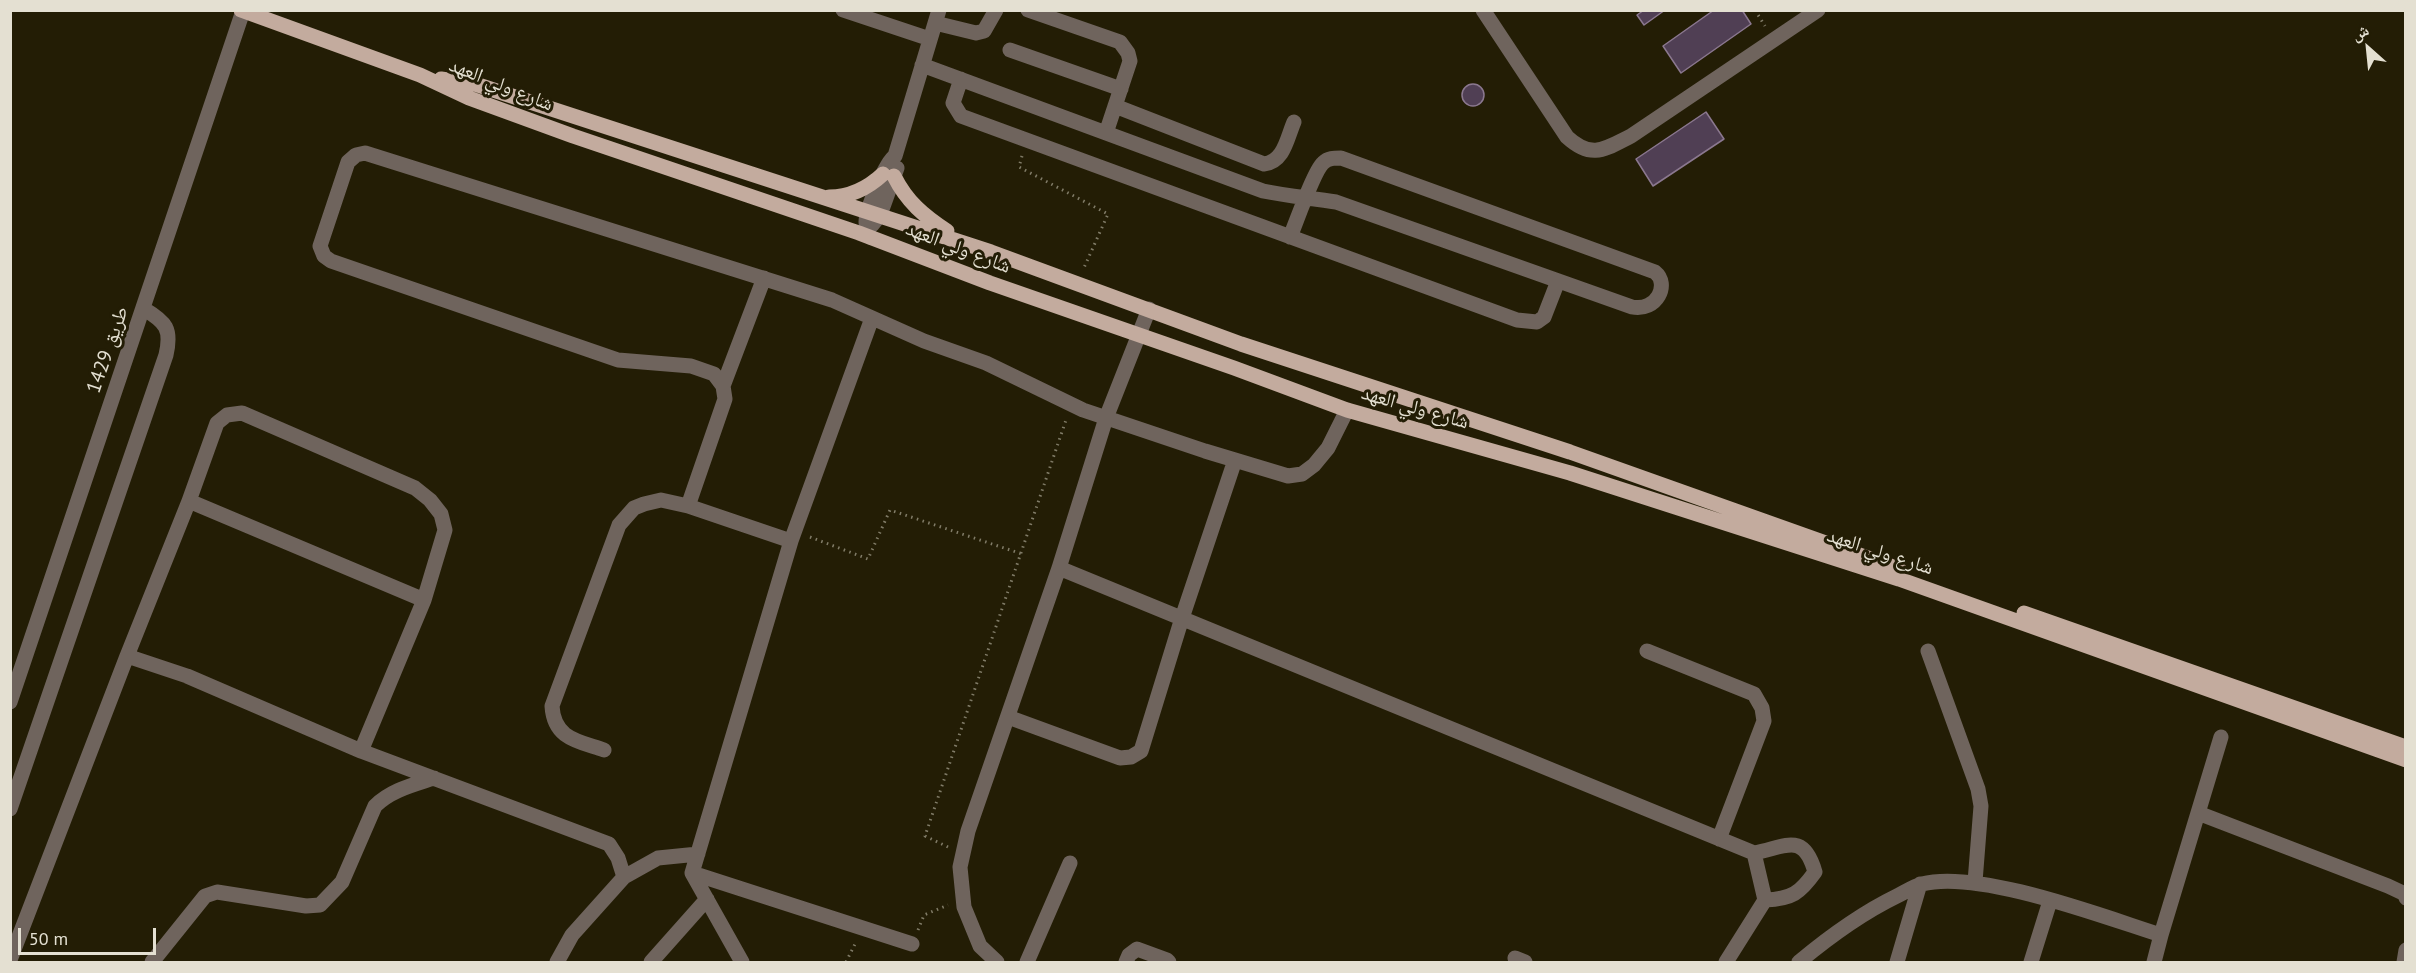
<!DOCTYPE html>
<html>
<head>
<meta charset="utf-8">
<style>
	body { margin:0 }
	#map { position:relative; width:2416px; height:973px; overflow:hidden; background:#231d05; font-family:"PT Sans","Noto Naskh Arabic",sans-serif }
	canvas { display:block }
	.frame { position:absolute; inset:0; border:12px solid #e4e0d2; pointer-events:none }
	.north { position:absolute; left:2338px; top:18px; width:60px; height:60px; -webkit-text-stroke:4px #231d05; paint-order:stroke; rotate:333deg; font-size:16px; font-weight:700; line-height:24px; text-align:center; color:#e4e0d2 }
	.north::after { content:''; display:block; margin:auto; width:21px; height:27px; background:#e4e0d2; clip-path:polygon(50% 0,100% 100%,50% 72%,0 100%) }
	.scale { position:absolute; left:18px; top:928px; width:138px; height:27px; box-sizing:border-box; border:3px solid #e4e0d2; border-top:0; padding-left:8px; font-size:18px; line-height:21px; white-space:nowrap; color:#e4e0d2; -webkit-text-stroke:4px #231d05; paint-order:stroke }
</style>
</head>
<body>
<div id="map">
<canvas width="2416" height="973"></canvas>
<div class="frame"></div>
<div class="north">ش</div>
<div class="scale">50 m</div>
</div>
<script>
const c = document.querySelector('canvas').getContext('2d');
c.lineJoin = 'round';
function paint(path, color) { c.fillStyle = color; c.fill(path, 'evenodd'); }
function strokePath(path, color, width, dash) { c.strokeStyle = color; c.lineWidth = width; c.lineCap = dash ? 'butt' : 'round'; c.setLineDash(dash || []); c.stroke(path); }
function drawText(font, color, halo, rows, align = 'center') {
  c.font = font + ' "PT Sans","Noto Naskh Arabic",sans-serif'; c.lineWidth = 6; c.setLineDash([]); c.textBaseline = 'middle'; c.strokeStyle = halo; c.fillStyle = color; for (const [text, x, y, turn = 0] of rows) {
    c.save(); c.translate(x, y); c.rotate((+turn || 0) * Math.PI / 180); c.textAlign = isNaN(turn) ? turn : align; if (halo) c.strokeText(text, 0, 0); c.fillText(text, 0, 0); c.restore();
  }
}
const building = new Path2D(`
	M1644 10H1665L1644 25 1637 15Z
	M1714 10H1742L1751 24 1681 73 1663 46Z
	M1462 95a11 11 0 1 1 22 0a11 11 0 1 1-22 0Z
	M1706 112 1724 139 1653 186 1636 159Z`);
paint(building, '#503f54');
strokePath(building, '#8b788f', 1.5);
strokePath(new Path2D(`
	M1755 10 1765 26
	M1022 156 1019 167 1108 214 1083 270
	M810 537 868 559 890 510 1022 554
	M948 847 925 836 1066 420
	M918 930 924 915 948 905
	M846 962 856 942`), '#817c68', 3, [1.5, 4.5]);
strokePath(new Path2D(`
	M843 10 930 39
	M1028 10 1120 42 1128 53 1130 61 1106 133
	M1483 10 1567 137C1592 160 1605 149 1631 136L1818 10
	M935 23 976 33 984 31 996 10
	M1010 50 1121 89
	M922 65 1263 191C1287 196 1311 198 1336 202L1632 307C1657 312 1670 284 1655 272L1341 158C1334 158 1328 158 1323 163 1314 171 1296 223 1290 237
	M961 79 953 103 961 116 1517 320 1537 322 1544 317 1558 281
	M1115 106 1264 164C1284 162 1287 138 1294 122
	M872 225 880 215 897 168
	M870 237C868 232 866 228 866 222 866 210 885 163 895 156L939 10
	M872 318 791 541 692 873 912 944
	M723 386 764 278
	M189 501 424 600
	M688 506 725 399 723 386 714 374 691 366 618 360 331 261 324 256 320 246 348 162 356 155 365 153 832 300 924 341 986 363 1083 410 1205 451 1288 476 1302 474 1314 465 1328 448 1347 410
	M1059 568 1754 853C1784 848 1803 830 1815 872 1800 893 1792 899 1765 900L1726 962
	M1647 651 1754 694 1762 708 1764 721 1719 839
	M1928 651 1978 789 1981 806 1975 882
	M127 656 189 501 217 423 227 415 242 413 415 488 430 500 441 514 445 530 424 600 361 751
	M10 702 243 11
	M1008 717 1120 758 1131 757 1141 751 1182 618 1235 460
	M604 750C578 741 554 739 552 706L619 525 634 508 644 504 661 500 688 506 791 541
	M10 809 166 355C172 329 166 322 144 309
	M2198 813 2388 886 2405 894 2406 898
	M1754 853 1765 900
	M692 873 742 962
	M2161 935 2221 737
	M1515 958 1525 962
	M10 960 127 656 187 676 361 751 609 844 618 858 624 877
	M152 962 205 896 217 892 306 906 320 905 342 882 375 806C391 790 413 785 434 778
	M557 962 572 935 624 877 658 858 698 854
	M651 962 707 899
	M997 962 980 946 964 907 960 867 968 831 1059 568 1106 418 1149 309
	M1027 962 1070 863
	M1126 962 1129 955 1137 949 1167 960 1169 962
	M1799 962C1829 937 1862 913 1897 896 1905 892 1914 886 1922 884 1978 869 2104 917 2161 935L2154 962
	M1897 962 1920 884
	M2031 962 2050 901
	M2404 962 2406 950`), '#6f645d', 15);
strokePath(new Path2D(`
	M241 10 420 75 469 98 573 136 859 233 990 283 1234 368 1347 410 1570 473 1899 579 2406 760
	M441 79 475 84 991 252 1241 344 1570 452 1899 569
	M894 176C907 202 924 216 947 231
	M829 197C850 197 868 188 883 174
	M2024 613 2406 747`), '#c3ab9e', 15);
drawText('20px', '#e4e0d2', '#231d05', [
	["شارع ولي العهد",501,85,22],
	["شارع ولي العهد",958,248,21],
	["طريق 1429",108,350,-71],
	["شارع ولي العهد",1415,408,16],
	["شارع ولي العهد",1880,552,18]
]);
</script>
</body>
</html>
